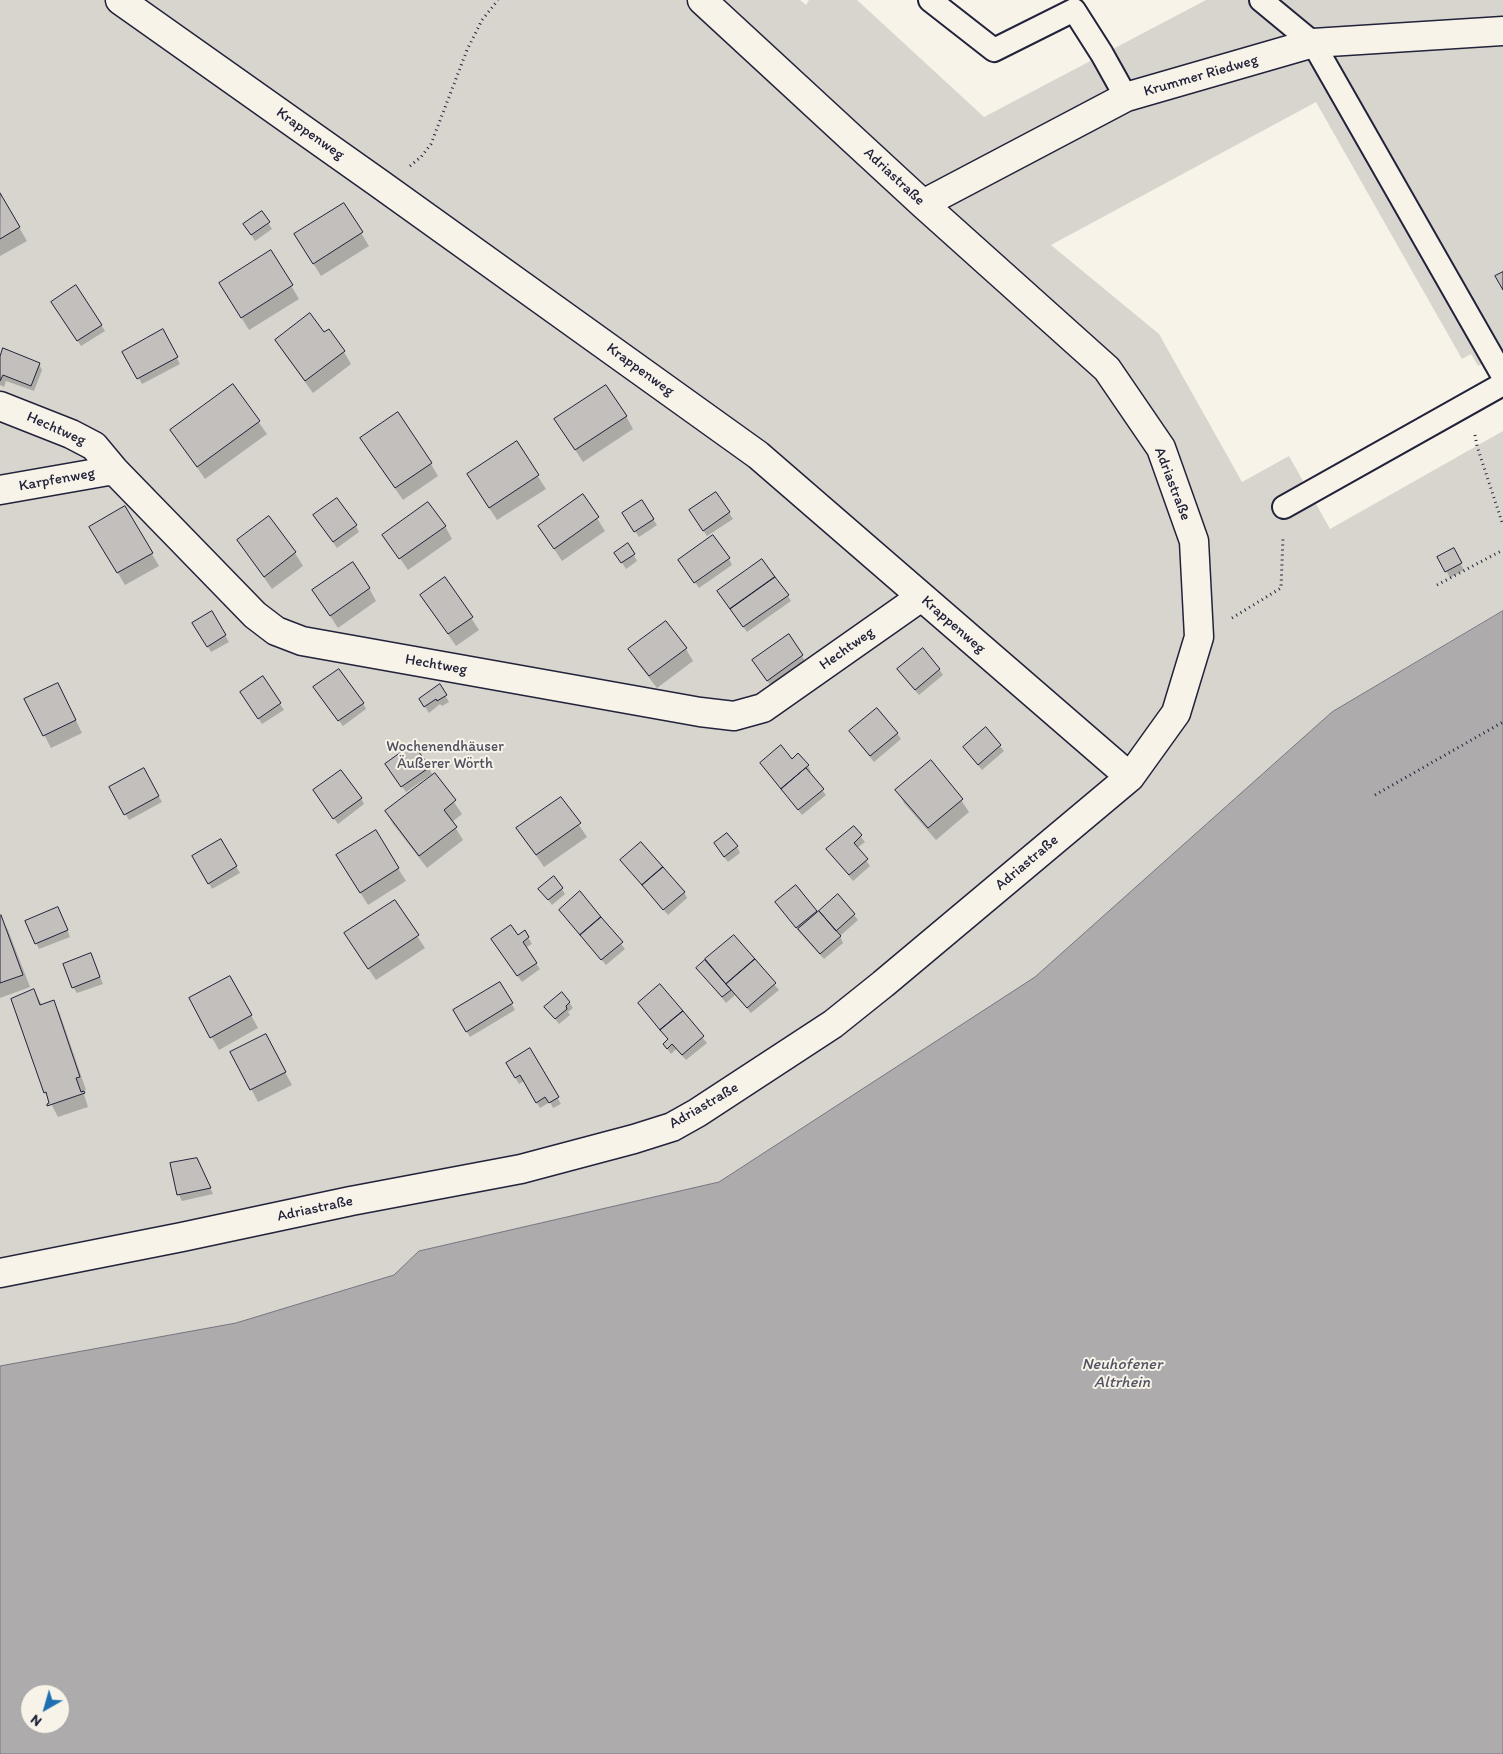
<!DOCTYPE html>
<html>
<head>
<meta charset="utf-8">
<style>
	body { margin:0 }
	#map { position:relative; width:1503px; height:1754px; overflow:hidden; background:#f7f3e8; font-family:Itim,sans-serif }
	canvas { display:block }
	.north { position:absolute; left:20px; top:1684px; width:50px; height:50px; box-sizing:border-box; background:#f7f3e8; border:1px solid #a29fa3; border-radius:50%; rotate:218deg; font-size:14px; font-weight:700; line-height:20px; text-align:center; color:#22223b }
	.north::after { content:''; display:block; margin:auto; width:18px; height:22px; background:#1f6fb2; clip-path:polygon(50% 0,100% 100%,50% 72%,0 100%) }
</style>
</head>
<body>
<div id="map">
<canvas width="1503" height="1754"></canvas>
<div class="north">N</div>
</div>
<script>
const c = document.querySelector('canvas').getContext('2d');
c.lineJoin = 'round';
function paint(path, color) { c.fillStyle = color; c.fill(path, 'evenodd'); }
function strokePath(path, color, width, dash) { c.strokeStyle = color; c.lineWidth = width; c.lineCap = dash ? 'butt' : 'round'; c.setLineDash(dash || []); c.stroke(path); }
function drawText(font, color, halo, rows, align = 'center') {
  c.font = font + ' Itim,sans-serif'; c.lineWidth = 4; c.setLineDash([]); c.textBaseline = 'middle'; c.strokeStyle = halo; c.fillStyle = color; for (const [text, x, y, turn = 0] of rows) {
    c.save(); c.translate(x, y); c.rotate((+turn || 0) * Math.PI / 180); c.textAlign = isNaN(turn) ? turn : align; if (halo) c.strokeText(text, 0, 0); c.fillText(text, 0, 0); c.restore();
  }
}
paint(new Path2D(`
	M0 0H800L806 5 809 0H857L984 117 1206 0H1503V352L1478 366 1471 354 1462 359 1316 102 1051 245 1159 334 1242 482 1289 456 1330 529 1503 431V611L1332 712 1035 977 719 1182 419 1251 394 1275 236 1323 0 1366Z`), '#d8d5cf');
const water = new Path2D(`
	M1503 611V1754H0V1366L236 1323 394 1275 419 1251 719 1182 1035 977 1332 712ZM30 1694H60V1724H30Z`);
paint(water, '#aeabad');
strokePath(water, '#76747f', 1);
paint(new Path2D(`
	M0 195 27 241 0 256Z
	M344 205 369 246 321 276 303 247Z
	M262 213 272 229 255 241 248 230Z
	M271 252 299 299 249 330 228 296Z
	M56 308 101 325 105 331 81 346Z
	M162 331 180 364 142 384 124 352Z
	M276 340 344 352 351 364 313 393 284 353Z
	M0 361 39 364 42 370 34 391 6 381 4 387 0 385Z
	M233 386 267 434 205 479 171 430Z
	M626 416 633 429 583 462 556 420Z
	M516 443 546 489 497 520 468 475Z
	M369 451 431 464 438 476 403 500Z
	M716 493 733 519 707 536 694 517Z
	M583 496 605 531 562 561 540 527Z
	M125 508 159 566 125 585 91 527Z
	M269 518 295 553 303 566 272 589 238 540Z
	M627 519H653L657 525 639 537Z
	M318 521 356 526 359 532 337 548Z
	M445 526 452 539 408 570 384 535Z
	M628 545 637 561 626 569 616 553Z
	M1453 550 1464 570 1450 578 1439 557Z
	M729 559 732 565 699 588 683 566Z
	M445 578 479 630 456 646 421 595Z
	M369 588 376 601 338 628 313 590Z
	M788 596 791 601 747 632 722 597Z
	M211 613 229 642 211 652 194 624Z
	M788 636 806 662 771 686 757 666Z
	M686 649 693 661 657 688 637 662 630 650Z
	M939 669 943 675 919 695 902 675Z
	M263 678 284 710 262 724 245 698Z
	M440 686 449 702 442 706 440 704 429 713 424 705Z
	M318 693 363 703 366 709 343 726Z
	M65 697 82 733 51 748 26 700Z
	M897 733 901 739 874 762 854 737Z
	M1000 746 1004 751 982 770 968 753Z
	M792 761 808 766 811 772 809 773 826 795 802 815 761 763Z
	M429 768 432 774 406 792 390 770Z
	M144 770 162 802 129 820 111 787Z
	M435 774 462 814 452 822 463 840 427 868 393 824 386 812Z
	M897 790 961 800 969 812 936 840 904 803Z
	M318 796 361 798 364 804 338 824Z
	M561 798 587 837 544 867 518 829Z
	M854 828 865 842 857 848 870 866 853 881 828 850Z
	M375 832 406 881 368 905 345 868Z
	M220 841 240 873 212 889 194 856Z
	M737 847 740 853 728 862 719 850Z
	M622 860 684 892 687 898 668 915Z
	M540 889H562L565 894 552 905Z
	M580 893 625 949 606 965 560 910Z
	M777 903 816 911 818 914 854 915 858 920 840 936 843 943 824 959 800 933Z
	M61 914 70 937 39 949 36 943Z
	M0 917 8 930 30 987 0 998Z
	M525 932 532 944 525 948 540 969 522 982 496 945Z
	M417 936 425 948 376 980 353 946Z
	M734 937 779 990 751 1013 735 995 726 1003 698 968Z
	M91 955 103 984 77 993 73 987Z
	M230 977 258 1028 219 1050 190 999Z
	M500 983 515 1010 470 1037 455 1011Z
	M660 986 707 1043 686 1060 676 1049 671 1054 668 1050 664 1044 669 1040 640 1004Z
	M34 991 42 1005 53 1001 60 1014 86 1090 83 1091 88 1107 58 1117 45 1092Z
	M569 1002 573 1008 568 1012 570 1015 559 1024 546 1007Z
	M272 1048 292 1085 258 1102 232 1052Z
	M529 1050 561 1104 553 1108 550 1102 540 1108 524 1081 519 1084 507 1063Z
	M198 1163 213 1194 182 1201 179 1195Z`), '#0003');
const building = new Path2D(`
	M0 193 20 227 0 239Z
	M344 203 363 232 313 264 294 234Z
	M262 211 270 222 251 235 243 224Z
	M271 250 293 285 241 318 219 283Z
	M1503 272V290L1495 276Z
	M76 285 102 325 77 341 51 302Z
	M310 313 324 332 329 329 345 351 305 381 275 340Z
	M163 329 178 357 137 379 122 352Z
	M3 348 40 363 31 386 3 375 0 381V357Z
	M233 384 260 421 197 467 170 430Z
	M606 385 627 416 575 450 554 419Z
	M398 412 432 463 395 488 360 438Z
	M517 441 539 475 489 508 467 474Z
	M716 492 730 512 703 531 689 510Z
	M583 494 599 517 554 549 538 526Z
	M337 498 357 525 333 542 313 515Z
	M642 500 654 519 634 532 622 513Z
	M428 502 446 526 399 559 382 535Z
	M125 506 153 553 117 573 89 527Z
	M269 516 296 552 264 577 237 540Z
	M713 535 730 558 694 583 678 560Z
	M628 543 635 554 621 563 614 553Z
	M1454 548 1462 563 1445 572 1437 557Z
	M762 559 775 577 730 609 717 591Z
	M353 562 370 588 330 616 312 590Z
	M445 577 473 617 448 634 420 595Z
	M775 577 789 595 743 627 730 609Z
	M212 611 226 635 207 647 192 623Z
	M666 621 687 648 649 676 628 649Z
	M789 634 803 655 767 681 752 660Z
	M923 648 940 669 915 690 897 669Z
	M339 669 364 703 338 721 313 687Z
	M263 676 281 703 258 719 240 692Z
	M58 683 76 720 43 736 24 699Z
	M440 684 447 695 437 701 436 699 424 707 419 699Z
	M877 708 898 733 870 756 849 731Z
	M986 727 1001 745 978 765 963 747Z
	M413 744 430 767 401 787 385 764Z
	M781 745 792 759 798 753 809 765 781 789 760 763Z
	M931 760 963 799 928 828 895 790Z
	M144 768 159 796 124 815 109 787Z
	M806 768 824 789 798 810 781 789Z
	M341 770 362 798 333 819 313 790Z
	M435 773 456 800 444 810 457 827 419 856 385 811Z
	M561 797 581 823 536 855 516 828Z
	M854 826 862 835 854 843 868 859 849 875 826 849Z
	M376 830 399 868 360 893 336 855Z
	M727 833 738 846 724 857 714 843Z
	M221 839 237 866 208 884 192 856Z
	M641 842 663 867 642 885 620 860Z
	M663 867 685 892 663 910 642 885Z
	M554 876 563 888 548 900 538 889Z
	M796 885 817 911 796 928 775 902Z
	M580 891 601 917 580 935 559 910Z
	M838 894 855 914 836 931 819 911Z
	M395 900 419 935 368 969 344 933Z
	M58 907 68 930 35 944 25 921Z
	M819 911 841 936 820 954 798 929Z
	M1 915 23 975 0 983V916Z
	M601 917 623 942 601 960 580 935Z
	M511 925 518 935 525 930 529 937 523 942 537 963 517 976 491 939Z
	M734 935 755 959 726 984 705 959Z
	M91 953 100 977 72 988 63 964Z
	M755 959 776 983 747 1008 726 984Z
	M705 960 731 990 722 997 696 968Z
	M230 976 252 1015 210 1038 189 998Z
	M500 982 513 1003 466 1032 453 1010Z
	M660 984 683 1011 660 1030 638 1003Z
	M34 989 40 1005 54 1000 80 1077 76 1078 81 1092 84 1091 85 1093 47 1106V1104L49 1103 46 1092 44 1093 11 999Z
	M562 992 570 1002 566 1006 567 1009 555 1019 544 1007Z
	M683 1011 704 1036 682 1055 672 1044 667 1049 663 1044 668 1039 660 1030Z
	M266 1034 286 1072 250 1090 230 1052Z
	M530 1048 559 1097 549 1103 545 1097 536 1103 520 1075 515 1078 506 1063Z
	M197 1158 211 1188 177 1195 170 1163Z`);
paint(building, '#c2bfbd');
strokePath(building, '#22223b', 1);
const service = new Path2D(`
	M930 0 994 50 1074 10 1102 54 1126 97
	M1261 0 1313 43 1503 376
	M1284 507 1503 384`);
const minor = new Path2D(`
	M120 0 380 184 758 455 1130 777
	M923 204 1126 97 1313 43 1503 31
	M0 406 71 434 94 446 114 470 255 615 276 631 302 641 700 712 734 716 763 708 921 597
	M0 490 114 470
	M0 1273 182 1237 351 1201 521 1169 634 1139 672 1127 697 1113 833 1024 883 984 1130 777 1176 713 1199 637 1194 541 1161 448 1107 369 923 204 702 0`);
strokePath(service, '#22223b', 26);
strokePath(minor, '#22223b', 31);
strokePath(new Path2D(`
	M410 166 421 157 431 144 467 50 482 20 498 0
	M1475 435 1477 446 1503 525
	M1437 585 1503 550
	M1232 618 1281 588 1283 537
	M1375 795 1503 722`), '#22223b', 3, [1, 4]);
strokePath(service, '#f7f3e8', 22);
strokePath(minor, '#f7f3e8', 28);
drawText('15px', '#22223b', '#f7f3e8', [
	["Krummer Riedweg",1201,76,-16],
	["Krappenweg",310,134,35],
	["Adriastraße",894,177,43],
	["Krappenweg",640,370,36],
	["Hechtweg",56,429,24],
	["Karpfenweg",57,480,-10],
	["Adriastraße",1172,484,69],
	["Krappenweg",953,625,41],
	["Hechtweg",847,649,-35],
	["Hechtweg",436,665,10],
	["Adriastraße",1027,863,-40],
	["Adriastraße",704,1106,-30],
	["Adriastraße",315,1209,-12]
]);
drawText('15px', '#504f60', '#f7f3e8', [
	["Wochenendhäuser",445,747],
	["Äußerer Wörth",445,764]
]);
drawText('italic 16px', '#535263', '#f7f3e8', [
	["Neuhofener",1122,1365],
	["Altrhein",1122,1383]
]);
</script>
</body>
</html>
